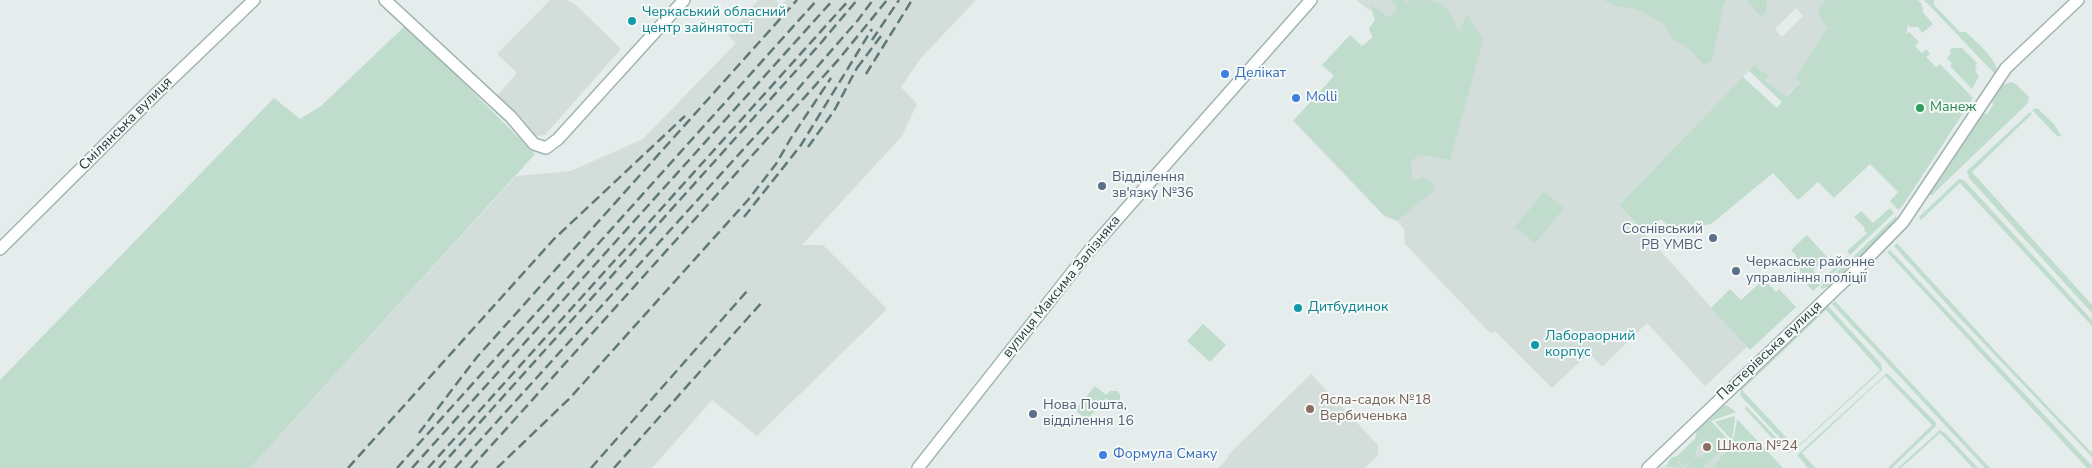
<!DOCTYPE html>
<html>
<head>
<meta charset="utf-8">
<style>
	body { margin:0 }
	canvas { display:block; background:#e4edeb }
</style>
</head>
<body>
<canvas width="2092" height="468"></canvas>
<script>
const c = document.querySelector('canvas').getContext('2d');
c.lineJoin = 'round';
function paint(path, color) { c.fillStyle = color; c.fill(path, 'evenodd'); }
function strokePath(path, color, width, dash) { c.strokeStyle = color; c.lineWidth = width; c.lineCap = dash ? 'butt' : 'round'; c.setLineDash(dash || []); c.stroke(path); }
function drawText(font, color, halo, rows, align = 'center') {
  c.font = font + ' "Nunito Sans",sans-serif'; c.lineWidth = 4; c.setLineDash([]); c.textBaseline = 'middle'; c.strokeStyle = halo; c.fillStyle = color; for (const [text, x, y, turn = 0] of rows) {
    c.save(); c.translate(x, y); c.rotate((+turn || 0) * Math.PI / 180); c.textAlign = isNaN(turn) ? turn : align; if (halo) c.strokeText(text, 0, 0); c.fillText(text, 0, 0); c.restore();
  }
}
paint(new Path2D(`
	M550 0H567L575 4 621 49 545 135 536 136 496 97 517 73 497 54Z
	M758 0H776L781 5 786 0H976L921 58 901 87 917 104 902 136 802 245H823L887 309 757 436 712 400 652 468H250L516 176 571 171 643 139 736 43 728 36Z
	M1356 0H1826L1818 9 1828 27 1795 78 1800 81 1782 102 1749 71 1619 205 1747 347 1705 386 1647 323 1602 367 1589 353 1552 388 1495 331 1491 334 1405 244 1404 229 1397 221 1385 217 1293 121 1373 37 1369 29 1375 20 1372 12ZM1796 8 1803 16 1782 37 1775 29Z
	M1311 374 1378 445V455L1365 468H1218L1228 458V455Z
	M1709 426 1749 468H1666Z`), '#d3ddda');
paint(new Path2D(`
	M1391 0H1403L1407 4 1409 0C1443 0 1444 0 1459 32L1467 14 1483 40 1450 160 1420 155 1411 161 1412 181 1423 177 1433 182 1434 190 1398 220 1385 216 1294 120 1334 76 1322 65 1350 35 1362 46 1373 37 1369 29 1375 20 1371 5 1390 18 1398 8Z
	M1604 0H1726L1723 7 1712 61 1704 65 1686 46 1673 39 1664 24 1637 9 1617 6Z
	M1746 0H1768L1766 2 1767 11 1761 16Z
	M1826 0H1918L1922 4 1921 6 1924 9 1922 11 1933 24 1922 33 1918 27H1911L1908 25 1906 34 1909 32 1919 42 1915 46 1922 53 1926 49 1930 54 1926 57 1936 67 1940 64 1973 98 1903 205 1898 210 1890 201 1898 192 1870 164 1834 198 1818 182 1798 200 1773 173 1711 224 1673 231 1661 219 1645 233 1619 205 1743 77 1777 108 1782 102 1749 70 1757 63 1755 67 1768 75 1765 81 1787 97 1800 82 1795 78 1828 27 1821 20 1818 9Z
	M1924 0H1934V5L1960 32H1966C1975 41 2002 63 1996 75Z
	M406 25 535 154 250 468H0V380L274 98 300 119 321 106Z
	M1952 48H1962L1977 63 1975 66 1977 68 1975 71 1979 76 1972 89 1950 66 1952 63 1947 58 1951 53 1950 51Z
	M2011 82 2016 84 2029 97 2028 103 1932 195H1929L1983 114H1987L1993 105 1992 100 2003 85Z
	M2037 108 2053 123 2061 135 2058 137 2032 110Z
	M2030 112 2032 114 1972 172 2092 305V313L1969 178 1967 171Z
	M1959 179 1964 180 2092 320V326L1960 183 1921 220 1919 217Z
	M1544 192 1564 208 1535 243 1515 227Z
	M1890 208 1894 213 1850 255 1847 251 1867 233 1864 230 1865 228 1854 217 1861 211 1873 223Z
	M1896 216 1897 222 1861 258 1855 259 1853 257Z
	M1807 235 1827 257 1813 270 1821 280 1839 264 1842 265 1813 291 1800 277V269L1793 263 1796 255 1791 250Z
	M1897 243 1999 355 2092 453V457L1953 311 1894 246Z
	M1890 250 2092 466V468H2087L1887 252Z
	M1845 264 1847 271 1834 284 1822 289 1820 287Z
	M1764 279 1776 292 1779 289 1796 307 1750 350 1711 308 1730 289 1741 300Z
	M1835 301 1990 468H1985L1832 304Z
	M1828 306 1881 364 1882 370 1793 452 1740 395 1741 389ZM1826 310 1880 370 1796 448 1742 390Z
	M1203 324 1226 345 1210 362 1187 341Z
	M1887 373 1936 423V426L1892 468H1888L1932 425 1885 376 1802 453 1815 468H1808L1797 455Z
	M1095 386 1106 395 1110 391H1117L1120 394V399L1117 403 1112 404 1106 398 1087 420 1075 410Z
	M1722 405 1728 406 1736 412 1711 421 1730 442 1702 468 1685 467 1696 457 1700 458 1708 451 1701 444 1697 446 1695 457 1684 466 1678 460 1676 461 1682 468 1669 466 1660 468 1667 465 1671 458 1677 456 1695 439 1697 431Z
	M1746 406 1791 453 1785 452 1745 409Z
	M1734 416 1735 417 1732 440 1715 422Z
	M1737 419 1783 468H1711C1730 449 1733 447 1737 419Z
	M1940 430 1945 433 1978 468H1973L1940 433 1901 468H1898Z`), '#bfdccd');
const secondary = new Path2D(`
	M385 0 511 117 534 144 546 148 558 139 684 0
	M0 249 158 92 254 0
	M918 468 1089 251 1311 0
	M1648 468 1858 268 1903 222 2006 68 2078 0`);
strokePath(secondary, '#a0b5b2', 14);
strokePath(secondary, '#fff', 11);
strokePath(new Path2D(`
	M872 40 899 0
	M857 68 881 36
	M866 74 912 0
	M808 147 834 111 858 66
	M744 217 801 145 872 29
	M419 433 477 357 797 0
	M348 468 554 239 685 116
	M397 468 817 0
	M412 468 833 0
	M428 468 849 0
	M439 468 820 44 857 0
	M455 468 797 90 858 20 873 0
	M471 468 839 59 887 0
	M497 468 570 398 748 200 776 164 791 138 831 78
	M591 468 748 290
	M614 468 763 301`), '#5f7978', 2.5, [10, 5]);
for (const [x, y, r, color] of [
	[632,21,5,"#0f9aa8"],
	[1225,74,5,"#3f7fe0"],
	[1296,98,5,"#3f7fe0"],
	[1920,108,5,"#2e9e5b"],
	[1102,186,5,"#5c6f8a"],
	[1713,238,5,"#5c6f8a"],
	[1736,271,5,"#5c6f8a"],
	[1298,308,5,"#0f9aa8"],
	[1535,345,5,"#0f9aa8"],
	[1310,409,5,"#8d6e63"],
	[1033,414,5,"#5c6f8a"],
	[1707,447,5,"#8d6e63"],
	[1103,455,5,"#3f7fe0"]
]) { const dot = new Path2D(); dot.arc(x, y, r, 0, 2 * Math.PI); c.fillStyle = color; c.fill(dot); strokePath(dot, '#f5f9f8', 2); }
drawText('14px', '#0d838f', '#f5f9f8', [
	["Черкаський обласний",642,13],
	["центр зайнятості",642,29],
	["Дитбудинок",1308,308],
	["Лабораорний",1545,337],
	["корпус",1545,353]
], 'left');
drawText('14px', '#366cbe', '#f5f9f8', [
	["Делікат",1235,74],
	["Molli",1306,98],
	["Формула Смаку",1113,455]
], 'left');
drawText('14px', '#27864d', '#f5f9f8', [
	["Манеж",1930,108]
], 'left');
drawText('14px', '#253e3c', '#f5f9f8', [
	["Смілянська вулиця",126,124,-45],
	["вулиця Максима Залізняка",1062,287,-51],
	["Пастерівська вулиця",1770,351,-43]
]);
drawText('14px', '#4e5e75', '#f5f9f8', [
	["Відділення",1112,178],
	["зв'язку №36",1112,194],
	["Соснівський",1703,230,"right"],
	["РВ УМВС",1703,246,"right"],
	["Черкаське районне",1746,263],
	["управління поліції",1746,279],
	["Нова Пошта,",1043,406],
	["відділення 16",1043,422]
], 'left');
drawText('14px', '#785e54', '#f5f9f8', [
	["Ясла-садок №18",1320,401],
	["Вербиченька",1320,417],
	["Школа №24",1717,447]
], 'left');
</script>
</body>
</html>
